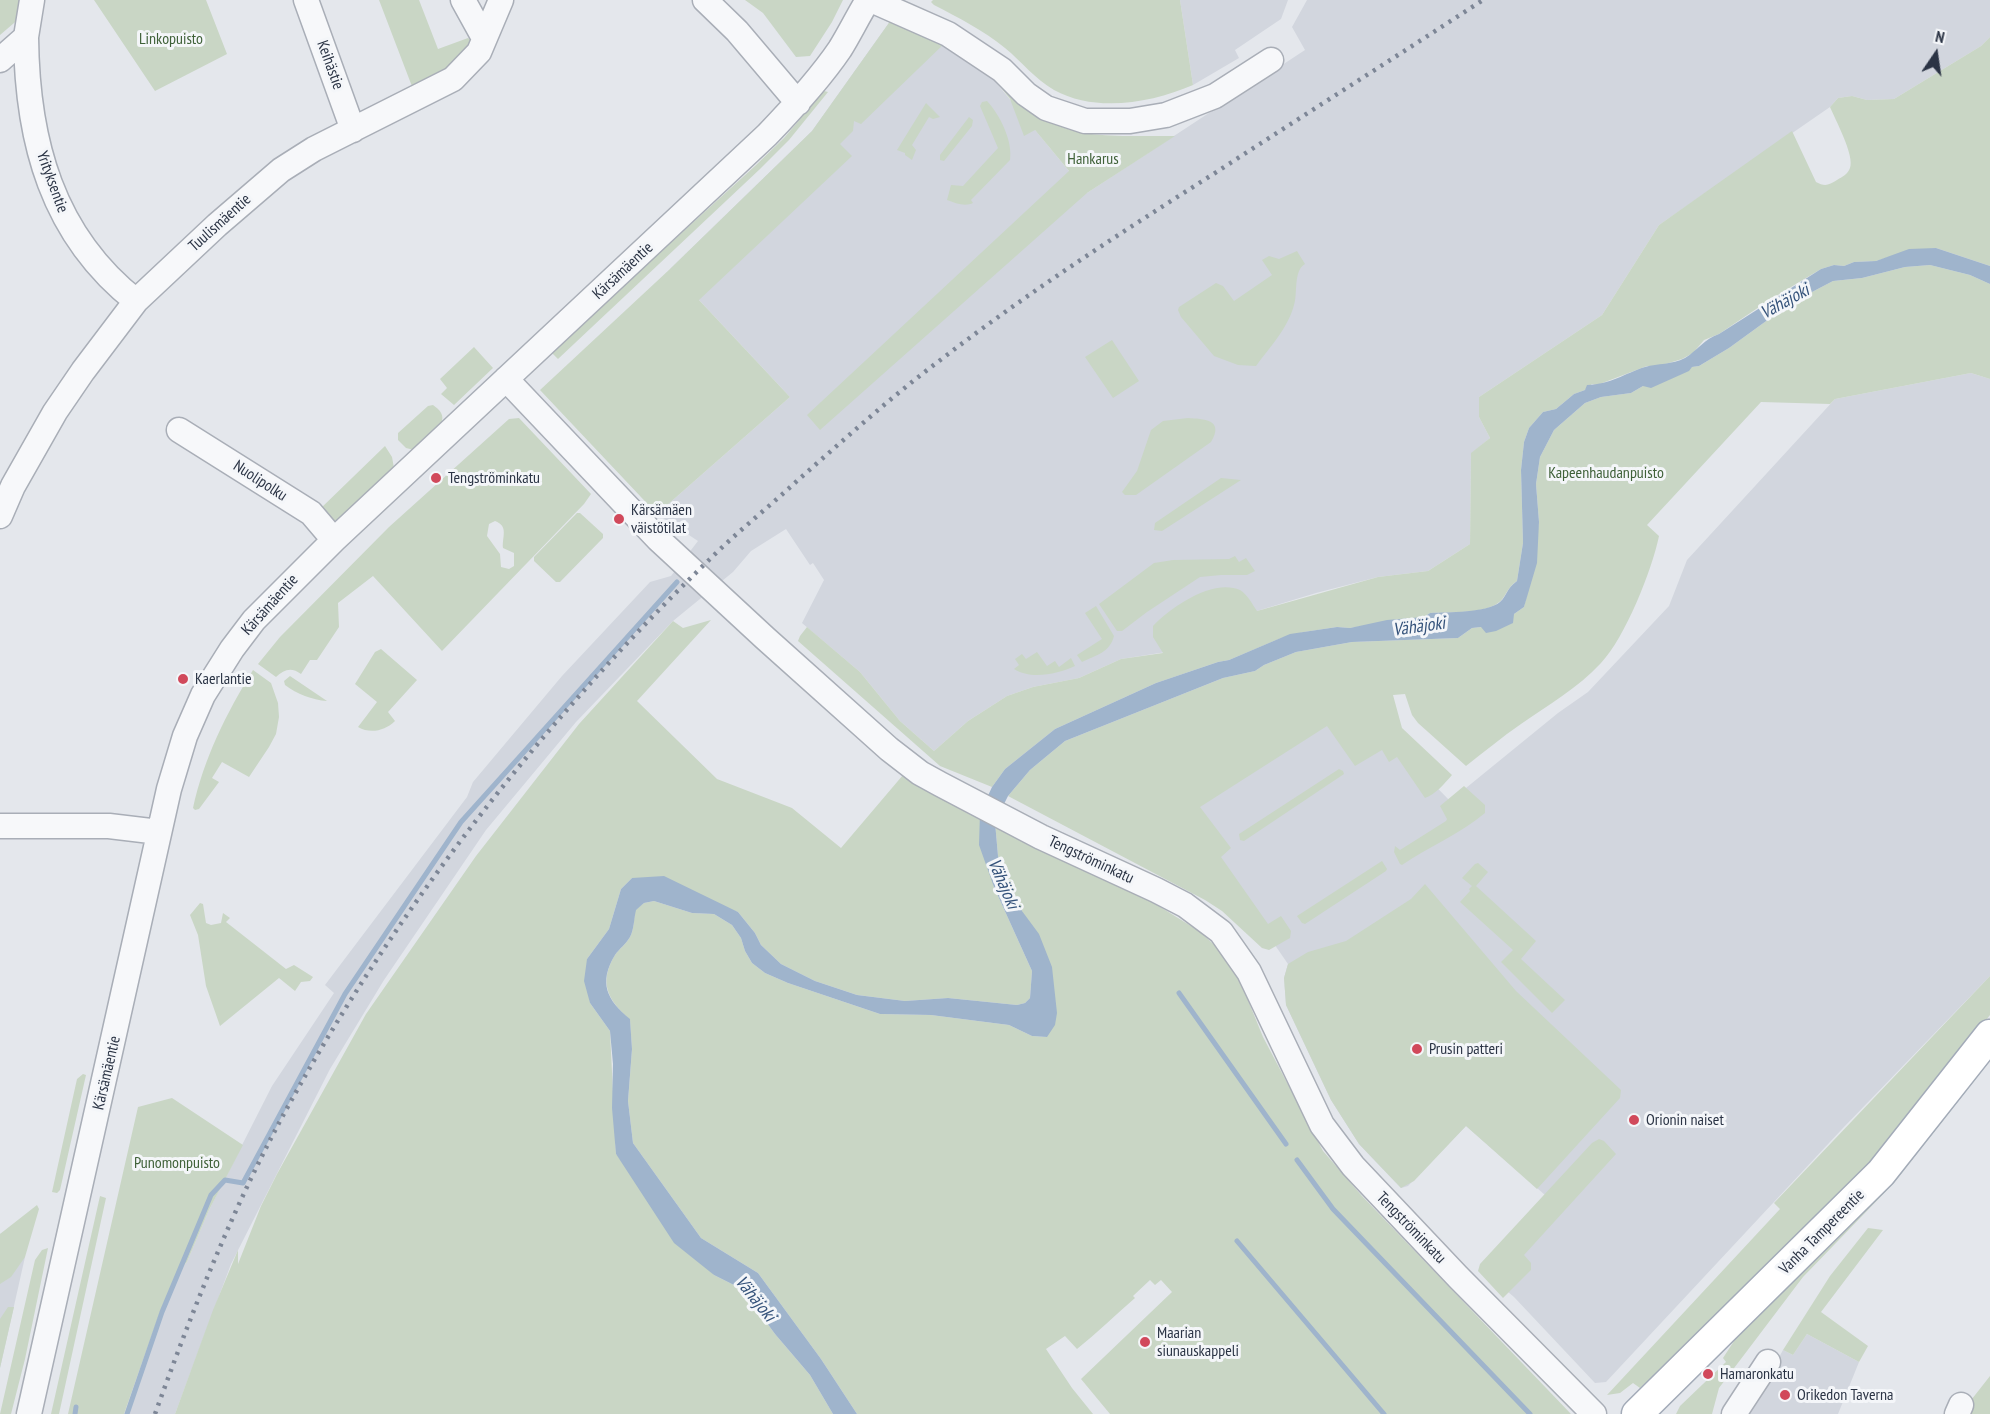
<!DOCTYPE html>
<html>
<head>
<meta charset="utf-8">
<style>
	body { margin:0 }
	#map { position:relative; width:1990px; height:1414px; overflow:hidden; background:#e4e7ec; font-family:"PT Sans Narrow",sans-serif }
	canvas { display:block }
	.north { position:absolute; left:1906px; top:24px; width:60px; height:60px; -webkit-text-stroke:4px #f4f6f9; paint-order:stroke; rotate:13deg; font-size:16px; font-weight:700; line-height:24px; text-align:center; color:#2b3445 }
	.north::after { content:''; display:block; margin:auto; width:21px; height:27px; background:#2b3445; clip-path:polygon(50% 0,100% 100%,50% 72%,0 100%) }
</style>
</head>
<body>
<div id="map">
<canvas width="1990" height="1414"></canvas>
<div class="north">N</div>
</div>
<script>
const c = document.querySelector('canvas').getContext('2d');
c.lineJoin = 'round';
function paint(path, color) { c.fillStyle = color; c.fill(path, 'evenodd'); }
function strokePath(path, color, width, dash) { c.strokeStyle = color; c.lineWidth = width; c.lineCap = dash ? 'butt' : 'round'; c.setLineDash(dash || []); c.stroke(path); }
function drawText(font, color, halo, rows, align = 'center') {
  c.font = font + ' "PT Sans Narrow",sans-serif'; c.lineWidth = 6; c.setLineDash([]); c.textBaseline = 'middle'; c.strokeStyle = halo; c.fillStyle = color; for (const [text, x, y, turn = 0] of rows) {
    c.save(); c.translate(x, y); c.rotate((+turn || 0) * Math.PI / 180); c.textAlign = isNaN(turn) ? turn : align; if (halo) c.strokeText(text, 0, 0); c.fillText(text, 0, 0); c.restore();
  }
}
paint(new Path2D(`
	M1180 0H1288L1281 19 1235 50 1239 58 1193 85Z
	M1307 0H1990V37L1981 46 1894 99 1867 100 1852 96 1838 98 1830 107 1659 225 1602 315 1479 397V417L1490 438 1471 454 1470 544 1428 571 1378 577 1316 593 1257 611 1166 652 1121 659 1079 678 1033 687 1007 696 968 721 934 751 900 721 860 672 802 623 824 580 813 563 810 565 786 529 751 551 733 572 673 621 576 722 486 830 384 980 330 1069 231 1264 175 1414H124L160 1312 181 1268 187 1262 209 1210 272 1086 334 993 325 985 467 797 473 782 562 676 650 582 671 576 698 541 657 514 790 397 670 269 812 131 891 20 955 45 989 74 1087 193 1305 50 1292 27Z
	M1971 373 1990 379V976L1843 1128 1606 1382 1595 1383 1514 1297 1495 1281 1545 1195 1466 1126 1408 1186 1401 1188 1376 1162 1359 1144 1331 1100 1286 1005 1284 978 1288 964 1176 802 1318 711 1419 769 1450 801 1558 713 1588 692 1669 606 1687 560 1835 399Z
	M3 1232 25 1257 0 1368V1234Z
	M1807 1334 1859 1362 1838 1414H1748L1783 1350 1793 1355Z`), '#d2d6de');
paint(new Path2D(`
	M0 0H24L21 17 0 35Z
	M94 0H206L227 54 155 91Z
	M379 0H419L438 49 468 38 472 41 444 72 413 89Z
	M745 0H843L832 22 810 56 796 57 763 13Z
	M933 0H1180L1193 85C1151 103 1096 113 1054 90 1035 79 1022 62 1005 48 983 30 959 18 934 5L931 2Z
	M891 20 946 42 861 124 854 121 853 131 840 144 852 156 699 300 790 397 657 514 540 390 670 269 812 131Z
	M1990 37V266L1936 248 1889 257 1876 261 1854 262 1844 266 1834 265 1821 269 1771 299 1719 334 1704 340 1693 353 1682 359 1659 366H1647L1597 385 1592 384 1585 390 1574 394 1556 409 1543 412 1529 428 1524 442 1521 470 1523 543 1517 581C1506 588 1506 598 1498 603 1483 614 1449 612 1430 613L1424 617 1350 628 1337 627 1304 632 1281 638 1229 660 1218 662 1156 683 1055 729 1005 769 992 787 940 766 798 641 800 636 807 627 860 672 900 721 934 751 968 721 1007 696 1033 687 1079 678 1121 659 1163 653 1153 637V626C1171 607 1213 578 1240 590 1248 595 1252 604 1257 611L1378 577 1428 571 1470 544 1471 453 1490 438 1479 417V397L1602 315 1659 225 1792 131 1816 182C1825 187 1829 185 1837 180 1842 177 1848 174 1850 168 1855 156 1835 119 1830 107L1838 98 1852 96 1867 100 1894 99 1981 46Z
	M990 74C1009 89 1027 107 1048 120 1080 141 1138 135 1175 136L1087 193 820 430 807 415 1069 171 1035 130 1024 136 1010 99Z
	M824 91 828 92 789 140 760 169 558 359 551 352 755 166 784 138Z
	M987 101C1000 115 1013 141 1010 160L971 200 973 203C965 207 955 203 947 200L951 185 963 186 998 148 980 106 982 102Z
	M926 103 940 117 933 119 929 117 912 145 916 150 912 160 905 155V153L897 150Z
	M969 117 973 120 972 126 944 161 940 160V155Z
	M1297 251 1305 264C1293 271 1298 293 1294 305 1288 328 1270 347 1256 366L1238 365 1214 356 1181 317 1178 310 1179 307 1216 283 1223 286 1234 301 1272 275 1262 260 1269 256 1279 259Z
	M1930 265 1970 275 1990 284V379L1971 373 1835 399 1830 404 1761 402 1647 525 1659 536C1652 570 1625 638 1601 663 1578 688 1548 705 1521 724 1502 737 1484 752 1466 766L1418 723 1412 715 1405 694 1393 695 1402 728 1452 775C1444 784 1436 794 1425 798L1397 757 1389 762 1382 750 1355 766 1327 726 1200 807 1231 848 1221 857 1268 924 1281 916 1291 931 1290 938 1269 950 1262 948 1222 911 1205 900 1008 796 1030 770 1065 741 1223 678 1255 671 1264 665 1296 652 1352 642 1458 638 1472 628 1481 627 1514 614 1524 607 1528 590 1539 522 1536 484 1540 457 1554 430 1585 403 1601 397 1631 393 1643 386 1692 367 1699 366 1729 348 1791 303 1833 281 1862 278 1905 267Z
	M1112 340 1139 381 1113 398 1085 357Z
	M474 347 493 368 454 405 441 394 447 388 440 379Z
	M433 405C440 410 445 415 441 424L414 450 406 448 398 440V433L428 406Z
	M519 418 591 494 584 504 442 651 373 576 338 603 339 627 317 660H310L301 674C292 667 284 669 276 677L258 664 280 637 389 527 509 419ZM495 521C509 526 502 537 503 548L514 553V566L509 569 501 567 500 554 487 536 489 524Z
	M1188 418C1203 419 1225 419 1211 442L1136 495H1125L1122 492 1137 471 1151 430 1163 421Z
	M385 446 392 457 394 468 345 514 337 520H331L320 509Z
	M1221 478 1241 480 1162 531 1154 530 1155 523Z
	M577 513H580L603 534V538L560 582H556L534 561V557Z
	M1235 556 1239 562 1246 558 1255 571 1247 575H1221L1200 577 1147 612 1122 631H1117L1099 604 1154 563 1173 560 1229 559Z
	M1096 606 1114 636C1110 652 1097 655 1082 662L1077 655 1102 639 1085 613Z
	M711 620 637 701 717 779 792 808 841 848 903 775 980 813 994 887 1032 971 1030 998 1025 1003 1017 1005 948 998 905 1001 857 995 815 981 781 964 761 945 755 933 738 912 632 878 621 889 609 929 587 959 590 1003 610 1031 616 1154 714 1275 742 1289 775 1334 810 1375 833 1414H175L213 1310 238 1250V1264L261 1206 277 1174 366 1014 476 856 579 724 673 621 683 628Z
	M381 649 417 680 388 712 395 721C385 731 370 734 358 727L377 702 355 684 375 652Z
	M1037 652 1047 666 1055 661 1059 667 1071 658 1075 666C1058 674 1031 680 1014 669L1019 665 1015 659 1022 654 1026 659Z
	M253 670 271 683 278 703 279 717 276 734 269 747 249 777 222 762 212 778 219 782 199 809 195 810 193 808C204 758 226 714 253 670Z
	M290 676 327 701C312 700 297 694 285 685L284 681Z
	M1339 769 1343 771 1344 774 1244 841 1240 840 1239 834Z
	M1464 786 1485 805V813C1460 834 1428 847 1402 865L1400 864 1394 852 1395 846 1400 850 1446 821 1447 819 1440 806Z
	M995 822 1120 882 1199 931 1221 951 1239 978 1263 1037 1323 1151 1362 1196 1571 1414H1110L1081 1379 1172 1292 1161 1280 1155 1285 1150 1280 1133 1296 1135 1298C1115 1315 1097 1333 1077 1349L1065 1336 1046 1349 1072 1388 1093 1414H857L821 1359 758 1273 701 1238 633 1143 628 1101 632 1049 630 1020C608 1000 598 983 615 955 619 949 626 944 630 937 634 930 634 918 635 910L644 903 654 901 692 913 714 914 732 925 741 938 745 951 752 963 765 973 788 983 880 1014 931 1015 1009 1025 1032 1036 1047 1037 1022 911 1009 887 998 856Z
	M1382 861 1387 869 1386 871 1305 924 1302 923 1297 916Z
	M1478 863 1488 872 1476 886 1536 941 1521 959 1565 1000 1552 1013 1501 962 1513 950 1460 902 1470 891 1469 889 1472 886 1462 878 1475 864Z
	M1425 884 1516 991 1621 1090 1620 1098 1537 1189 1466 1126 1414 1181 1401 1188 1359 1144 1331 1100 1286 1005 1284 978 1288 964 1308 952 1346 941 1411 899Z
	M200 903 203 904 206 923 211 925 221 923 223 913 230 918 226 922 286 969 294 965 313 977 310 981 301 982 295 991 279 978 220 1026 206 986 198 935 190 915Z
	M1990 976V1015L1882 1151 1725 1310 1640 1388 1633 1383 1620 1393 1607 1395 1780 1209 1774 1203Z
	M1990 1052V1061L1894 1183 1803 1277 1719 1388 1712 1414H1676L1680 1406 1726 1362 1723 1358 1738 1335Z
	M83 1074 86 1075 60 1190 57 1193 52 1192 77 1079Z
	M172 1098 243 1145 209 1210 187 1262 181 1268 160 1312 124 1414H68L138 1107Z
	M1599 1139 1604 1141 1616 1154 1524 1255 1531 1263V1270L1503 1298 1478 1271 1480 1264 1592 1143Z
	M100 1196 106 1198 59 1414H51Z
	M37 1205 39 1209 25 1257 11 1277 0 1284V1234Z
	M1868 1228 1883 1230 1821 1312 1868 1346 1859 1362 1807 1334 1793 1355 1783 1350 1830 1276Z
	M48 1248 25 1359 11 1414H0L35 1260 42 1250Z
	M8 1307H14L0 1368V1319Z
	M1990 1376V1414H1963L1968 1404Z`), '#c9d6c5');
paint(new Path2D(`
	M1936 248 1990 266V284L1970 275 1930 265 1905 267 1862 278 1833 281 1791 303 1729 348 1699 366 1692 367 1689 371 1651 388 1643 386 1631 393 1601 397 1585 403 1554 430 1540 457 1536 484 1539 522 1537 563 1524 607 1514 614 1513 623 1496 631 1486 633 1481 627 1472 628 1458 638 1352 642 1296 652 1264 665 1255 671 1223 678 1065 741 1030 770 1008 796 995 822 998 856 1009 887 1022 911 1039 934 1052 967 1057 1013 1055 1025 1047 1037 1032 1036 1009 1025 931 1015 880 1014 788 983 765 973 752 963 745 951 741 938 732 925 714 914 692 913 654 901 644 903 636 910C634 918 634 930 630 937 626 944 619 949 615 955 598 983 607 1000 630 1019L632 1049 628 1101 633 1143 701 1238 758 1273 821 1359 857 1414H833L810 1375 775 1334 742 1289 714 1275 674 1243 616 1154 612 1108 613 1064 610 1031 590 1003 584 981 587 959 609 929 621 889 632 878 664 876 738 912 755 933 761 945 781 964 815 981 857 995 905 1001 948 998 1017 1005 1025 1003 1030 998 1032 971 994 887 979 845 980 813 992 787 1005 769 1055 729 1156 683 1218 662 1229 660 1290 634 1337 627 1350 628 1387 620 1424 617 1430 613C1447 612 1487 613 1500 602 1507 596 1506 589 1517 581L1523 543 1521 470 1524 442 1529 428 1543 412 1556 409 1574 394 1585 390 1587 385C1612 384 1623 374 1645 367 1658 363 1672 365 1685 358 1698 350 1704 339 1719 334L1821 269 1834 265 1844 266 1854 262 1876 261 1909 249Z`), '#9fb4cc');
strokePath(new Path2D(`
	M1179 993 1286 1144
	M1297 1160 1333 1209 1530 1414
	M1237 1241 1384 1414
	M75 1414 76 1407
	M127 1414 162 1312 211 1195 225 1180 243 1183 345 994 461 822 677 582`), '#9fb4cc', 5);
const minor = new Path2D(`
	M306 0 353 130
	M463 0 484 38
	M705 0 737 31 798 103
	M871 0 948 34 1002 70 1026 94 1046 108 1085 121H1130L1166 115 1215 96 1271 60
	M26 37C27 141 52 235 136 301
	M0 60 26 37 32 0
	M506 379 658 539 765 638 889 749 920 773 940 784 1041 837 1156 890 1185 905 1221 932 1249 972 1322 1125 1353 1166 1458 1277 1594 1414
	M179 430 311 513 334 540
	M0 516 13 486 55 412 83 371 136 301 217 225 281 170 314 149 453 79 479 52 501 0
	M0 826H109L159 832
	M29 1414 169 789 185 736 203 695 232 649 254 620 334 540 767 135C793 108 819 80 840 49 850 33 858 16 868 0
	M1734 1414 1768 1362
	M1957 1414 1961 1405`);
const major = new Path2D(`
	M1637 1414 1881 1173 1990 1035`);
strokePath(minor, '#a9aeb7', 27);
strokePath(major, '#a3abb8', 33);
strokePath(minor, '#f7f8fa', 24);
strokePath(major, '#fff', 30);
strokePath(new Path2D(`
	M155 1414C191 1314 230 1215 280 1121 392 914 540 724 709 560 737 532 769 507 798 480 846 438 892 396 943 358 1030 291 1122 232 1215 173 1304 115 1394 58 1483 0`), '#7d8696', 4.5, [3, 6]);
for (const [x, y, r, color] of [
	[436,478,6,"#d1495b"],
	[619,519,6,"#d1495b"],
	[183,679,6,"#d1495b"],
	[1417,1049,6,"#d1495b"],
	[1634,1120,6,"#d1495b"],
	[1145,1342,6,"#d1495b"],
	[1708,1374,6,"#d1495b"],
	[1785,1395,6,"#d1495b"]
]) { const dot = new Path2D(); dot.arc(x, y, r, 0, 2 * Math.PI); c.fillStyle = color; c.fill(dot); strokePath(dot, '#f4f6f9', 2); }
drawText('16px', '#3f6138', '#f4f6f9', [
	["Linkopuisto",171,39],
	["Hankarus",1093,159],
	["Kapeenhaudanpuisto",1606,473],
	["Punomonpuisto",177,1163]
]);
drawText('16px', '#2b3445', '#f4f6f9', [
	["Keihästie",330,65,70],
	["Yrityksentie",52,182,70],
	["Tuulismäentie",220,223,-42],
	["Kärsämäentie",623,271,-43],
	["Nuolipolku",260,481,33],
	["Kärsämäentie",270,605,-48],
	["Tengströminkatu",1091,860,25],
	["Kärsämäentie",107,1073,-77],
	["Tengströminkatu",1411,1228,46],
	["Vanha Tampereentie",1822,1232,-45]
]);
drawText('16px', '#2b3445', '#f4f6f9', [
	["Tengströminkatu",448,478],
	["Kärsämäen",631,510],
	["väistötilat",631,528],
	["Kaerlantie",195,679],
	["Prusin patteri",1429,1049],
	["Orionin naiset",1646,1120],
	["Maarian",1157,1333],
	["siunauskappeli",1157,1351],
	["Hamaronkatu",1720,1374],
	["Orikedon Taverna",1797,1395]
], 'left');
drawText('italic 18px', '#34527a', '#f4f6f9', [
	["Vähäjoki",1785,302,-29],
	["Vähäjoki",1419,627,-8],
	["Vähäjoki",1003,884,67],
	["Vähäjoki",755,1299,51]
]);
</script>
</body>
</html>
